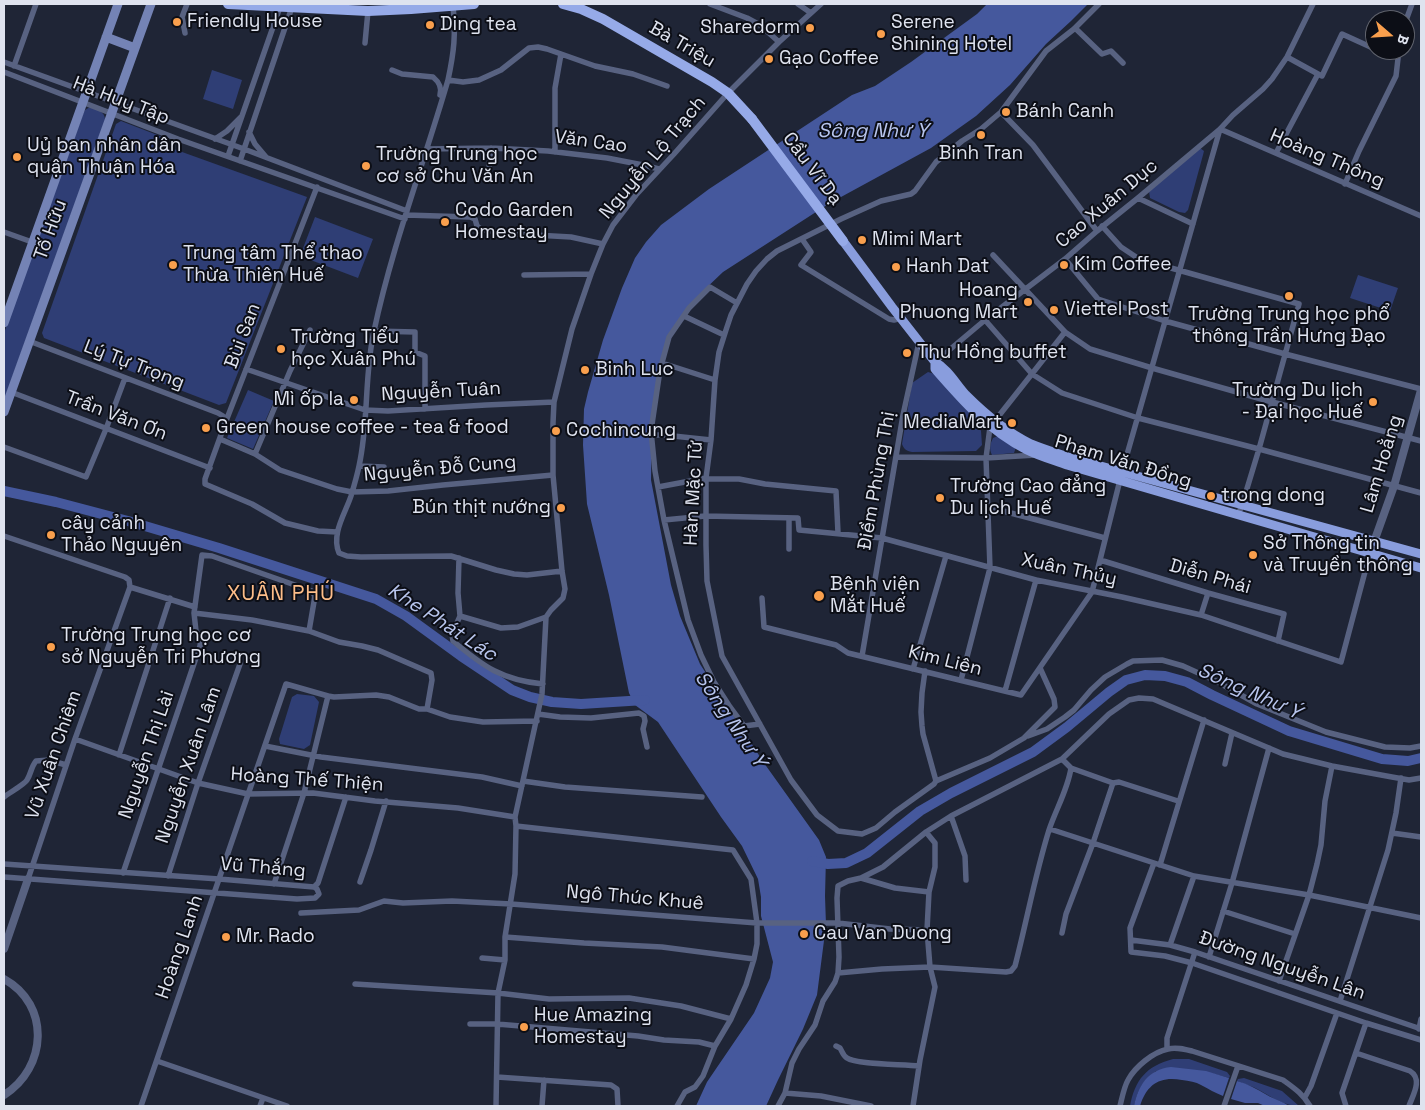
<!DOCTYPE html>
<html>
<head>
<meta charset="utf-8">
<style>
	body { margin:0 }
	#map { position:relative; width:1425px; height:1110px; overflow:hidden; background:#1f2536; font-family:"Space Grotesk",sans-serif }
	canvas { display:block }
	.frame { position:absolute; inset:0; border:5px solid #dfe3ef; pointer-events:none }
	.north { position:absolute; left:1365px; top:10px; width:50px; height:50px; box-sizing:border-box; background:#0c0e16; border:1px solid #60636d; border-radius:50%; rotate:109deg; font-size:14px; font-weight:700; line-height:20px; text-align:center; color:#dfe3ef }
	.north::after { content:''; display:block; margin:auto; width:18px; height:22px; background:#f99f4d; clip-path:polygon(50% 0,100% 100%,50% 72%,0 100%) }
</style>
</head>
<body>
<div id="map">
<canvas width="1425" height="1110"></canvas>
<div class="frame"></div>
<div class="north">B</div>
</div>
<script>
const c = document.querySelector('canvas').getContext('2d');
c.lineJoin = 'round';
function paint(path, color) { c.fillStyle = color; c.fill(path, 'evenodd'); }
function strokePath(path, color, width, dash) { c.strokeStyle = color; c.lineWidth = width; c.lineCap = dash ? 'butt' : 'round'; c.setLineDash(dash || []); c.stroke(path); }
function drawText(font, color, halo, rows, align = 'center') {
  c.font = font + ' "Space Grotesk",sans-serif'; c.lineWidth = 4; c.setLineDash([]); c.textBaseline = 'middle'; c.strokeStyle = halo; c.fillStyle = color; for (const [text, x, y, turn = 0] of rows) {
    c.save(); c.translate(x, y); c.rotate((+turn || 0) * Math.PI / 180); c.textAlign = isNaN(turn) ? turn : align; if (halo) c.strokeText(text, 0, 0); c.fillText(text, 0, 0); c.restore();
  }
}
paint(new Path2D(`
	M212 70 242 80 233 109 203 99Z
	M90 107C97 110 105 111 105 120L4 400V333L83 114 85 110Z
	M121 121 165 138 171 148 307 197 226 403 219 405 44 338 42 333 116 124Z
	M1200 148 1204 151 1203 155 1188 210 1185 213 1179 212 1150 198 1149 191Z
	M315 217 373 239 358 278 300 256Z
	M1358 275 1398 288 1390 311 1350 298Z
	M928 372 938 375 968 409 977 421 981 431 982 445 976 451 912 452C906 451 904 449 902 444L912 383Z
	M248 390 274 401 253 449 227 438Z
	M998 436 1016 447 1014 453 992 455C989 449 990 444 993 438Z
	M297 694 314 696 319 702 310 745 304 749 280 744 279 739 292 697Z
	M1173 1059H1189L1227 1072 1230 1076 1229 1078C1204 1070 1182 1070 1156 1071 1142 1082 1138 1089 1134 1106H1130C1135 1080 1146 1066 1173 1059Z
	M1244 1078 1282 1091 1299 1106C1284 1106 1272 1097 1259 1090 1252 1086 1244 1084 1237 1081L1238 1079Z`), '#2f3e75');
paint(new Path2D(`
	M987 4H1088L1071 21 1046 44 1010 85 976 116 931 148 830 203 723 272 701 293 679 320 658 368 652 417 651 480 671 585 680 616 700 664 764 763 819 840 826 857 825 896 826 925 817 995 803 1029 778 1080 767 1104 766 1106H696L707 1082 754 1013 770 978 773 962 761 916V897L758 879 742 846 721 817 658 722 635 705 629 693 609 595 587 504 583 445 584 409 588 392 603 340 622 288 635 258 646 242 661 225 709 189 852 95 875 86 911 62 977 14Z
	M1171 1067 1206 1071 1229 1078 1223 1096C1215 1093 1209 1089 1201 1085 1196 1082 1189 1081 1182 1080 1160 1076 1147 1084 1140 1106H1134C1138 1086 1148 1069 1171 1067Z
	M1237 1081C1248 1084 1257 1089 1267 1095 1274 1099 1282 1101 1289 1106H1265L1258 1103H1245L1231 1099Z`), '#45589d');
strokePath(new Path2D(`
	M4 491 56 502 128 521 219 548 376 599 406 616 461 656 512 690 530 697 552 702 581 704 645 700
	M812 861 828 864 846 863 867 853 920 811 951 793 1033 752 1067 727 1109 692 1126 680 1145 675 1165 676 1187 682 1212 695 1289 731 1382 759 1408 761 1421 758`), '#45589d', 10);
strokePath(new Path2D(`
	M710 4 747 18 760 25 779 42
	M798 4 811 13
	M453 6C456 34 454 52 448 80 424 163 392 246 374 331 364 375 369 422 359 466 357 476 354 486 351 496 345 514 331 534 339 553L347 556 361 557 451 556 496 570 514 574 527 575 562 571
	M1405 23 1412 4
	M1075 28 1102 54 1111 51 1123 63
	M185 33 182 17 187 4
	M365 43 368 11
	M1378 50 1398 56
	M4 62 244 149 407 211
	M14 66 36 4
	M392 70 402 74 433 77C439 82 442 87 440 95
	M4 72 178 139 405 219
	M1318 74 1322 76 1342 34 1375 49
	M448 80 463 82 479 80 501 70 529 48 538 47 547 49 595 66 633 74 667 86
	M1001 112 1033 145 1097 231
	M249 132 255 144 266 157
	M215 139 227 131 241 117
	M427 149 491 148 548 151 607 158 643 165 659 169
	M555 152V88L561 54
	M1276 153 1318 74 1287 57
	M228 156 280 7
	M240 161 292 7
	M488 176 491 148
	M1345 184 1359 151 1396 76 1399 50
	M317 187 226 421 205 479V484L252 504 285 523 318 531 337 532
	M1138 198 1193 224
	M406 215 470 217 475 219 477 226 482 230 517 234 571 237 603 244
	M1102 226 1121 247 1139 259 1299 304 1259 449 1242 505 1238 515
	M4 232 32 242
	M802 239 811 252 801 265 889 319 894 320 901 318
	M993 255 1065 332 1090 349 1152 368 1272 402 1421 441
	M1065 259 1098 299 1165 321 1285 354 1421 389
	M524 275 591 274
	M737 303 710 287 689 308 669 337 660 370 651 431 655 471 664 520 688 620 701 655 714 682 730 707 744 726 760 724
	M684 316 724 335
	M985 320 1032 374 1062 393 1138 418 1259 449 1421 493
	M374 331 415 332V352L425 356V409
	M29 341 218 413 223 416 226 421
	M935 362 985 320 1065 259 1097 231 1138 198 1220 129 1233 115 1263 89 1272 79 1287 57 1313 4
	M662 363 715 380
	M246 369 365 410 388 411 486 405 554 402
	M11 392 210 468
	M652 435H664L711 440
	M220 439 255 454 280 470 337 489 352 492 388 491 443 485 553 475
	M4 447 86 477 106 429 125 378
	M255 454 290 371 310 330
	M896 457 986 458 1036 455
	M359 466 384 467
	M706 479H739L765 484 836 491 838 533
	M658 487 706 478
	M988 507 1105 538
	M664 520 705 516 798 518 799 530 882 538 1036 580 1122 597 1201 615 1341 662 1370 553
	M4 536 125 577 129 580 130 587 75 739 28 879
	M789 549V518
	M459 558 458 593 460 616 452 634 453 641C484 667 502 680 543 684
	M1100 560 1208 593 1284 614 1278 641
	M130 587 195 607
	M762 598 764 627 836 645 848 653 1021 695 1092 592 1122 472 1220 129 1421 216
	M194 613 252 620 309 631 339 642 362 646 378 650 431 673 432 680 427 709
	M1201 615 1208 593
	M460 616 501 628 518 627 546 617
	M862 656 903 415 919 342
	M1040 668 1054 699 1055 707 1024 738 990 758 936 781 934 784 895 812 876 828 862 834 838 831 817 815 791 780 722 656 707 581 706 545V478L711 440 715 380 719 352 726 330 731 315 747 284 756 271 767 259 777 251 841 219 881 201 911 194 915 191 936 162 962 141 981 129 1001 112 1046 51 1074 29 1099 4
	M913 669 946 556
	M925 671 922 693 921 712 922 726 923 734 936 781
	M961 680 990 568 986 458 990 427 1065 332
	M1005 691 1036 580
	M538 714 560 717 591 718 639 713 644 716 645 721 643 729 647 747
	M1028 736 1047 729 1065 717 1074 710 1091 690 1105 677 1127 664 1133 661 1162 660 1183 666 1216 681 1257 704 1326 732 1385 747 1410 748 1421 746
	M75 739 198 783 248 794 313 793 375 801 458 808 515 817
	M265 746 321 757 482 777 522 786
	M119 755 170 598
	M1225 764 1232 733
	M1071 768 1113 783
	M523 781 565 787 702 797
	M4 797C9 793 25 784 27 780 31 774 31 767 36 761L49 760 66 765
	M951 816 965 856 966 880
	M516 826 733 850 751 879 757 923V944L754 959 746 985 731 1019 715 1046 703 1076 695 1087 685 1092 677 1106
	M1050 829 1194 876 1309 895 1421 918
	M1392 833 1421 837
	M1154 863 1130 928 1131 952 1165 956 1192 963 1366 1023 1421 1040
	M4 864 219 879 314 887 317 889 319 894 315 898 297 899 4 877
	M1160 865 1204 720
	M123 873 200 646 201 639 196 631 194 613 202 555 212 556 312 591 315 596 309 631
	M168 876 198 783 240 664
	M861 878 895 888 929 892
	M360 882 371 850 386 801
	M274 884 304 793 328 696 334 697 376 695 389 697 419 709H427L450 717 483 722 537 721
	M314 887 318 883 346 797
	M1223 911 1295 934
	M301 913 359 910 384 901 403 903 452 901 511 904 757 923H838L890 929 927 930
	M1062 933 1066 914 1093 843 1113 783 1119 782 1178 801
	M505 937 584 943 662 947 754 959
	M1131 940 1170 945 1195 952 1421 1029
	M1170 945 1194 876
	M1209 957 1232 883 1269 748
	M482 958 505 960
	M838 973 882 969 930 967 1006 972 1011 971 1015 966C1027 920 1035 875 1049 830 1056 809 1068 789 1071 768L1062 759
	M1279 981 1309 895 1317 864 1321 845 1325 801 1332 766
	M355 984 498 993 549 999 629 998 681 1006 731 1019
	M1340 1001 1388 850 1396 813 1401 778
	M470 1024H497L638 1036 664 1040 699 1042 715 1046
	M1419 1029 1421 1019
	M836 1046 840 1048C842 1051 843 1056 847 1058 857 1065 904 1064 919 1066
	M1167 1049V1038L1195 952
	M1356 1053 1410 1071C1423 1079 1413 1095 1409 1106
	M157 1061 287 1106
	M497 1077 611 1085 617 1089 618 1106
	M785 1093 821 1096 871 1106
	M1305 1097 1311 1086 1337 1013
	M141 1106 286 684 328 696
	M260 1106 263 1098
	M496 1106 498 993 505 960V937L515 874 516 826 515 817 542 694 546 617 551 610 563 598 565 589 562 571 553 475V423L554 402 572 329 591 274 603 244 613 225 636 195 674 154 728 93 779 42 821 4
	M542 1106 544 1080
	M778 1106 785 1093 792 1063 799 1049 815 1025 823 1001 835 982 838 973 839 957 837 898 838 886 848 881 861 878 883 867 926 832 951 816 1062 759 1109 714 1129 700 1139 698 1153 699 1283 754 1332 766 1392 777 1409 780 1421 778
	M913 1106 920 1060 935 987 930 967 927 930 929 892 935 867V843L926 832
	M1120 1106C1122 1098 1124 1087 1128 1080 1135 1067 1153 1052 1168 1049 1176 1047 1184 1049 1192 1051L1283 1080C1294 1088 1303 1094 1310 1106
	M1224 1106 1238 1066
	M1346 1106 1342 1093 1366 1023`), '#586281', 5.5);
strokePath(new Path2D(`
	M1370 553 1394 486 1421 390
	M4 949 28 879
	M4 979C51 1005 47 1068 4 1095`), '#586281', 8);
strokePath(new Path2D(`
	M106 37 135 48
	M4 323 118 4
	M4 412 151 4`), '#7483b5', 9);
strokePath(new Path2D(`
	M843 241 892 307 935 362C948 369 956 384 966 395 985 414 1008 433 1031 444 1043 449 1056 453 1068 457L1421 554
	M935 362V369C962 400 989 431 1027 450 1039 456 1053 460 1067 465L1421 568`), '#899ddd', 9);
strokePath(new Path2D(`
	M228 4 368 11 411 9 474 4
	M563 4 581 9 603 19 712 82 728 93 752 119`), '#96aae8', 10);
strokePath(new Path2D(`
	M752 119 843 241`), '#96aae8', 10);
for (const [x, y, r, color] of [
	[177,22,5,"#f99f4d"],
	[430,25,5,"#f99f4d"],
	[810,28,5,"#f99f4d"],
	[881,34,5,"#f99f4d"],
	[769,59,5,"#f99f4d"],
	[1006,112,5,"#f99f4d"],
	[981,135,5,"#f99f4d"],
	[17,157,5,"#f99f4d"],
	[366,166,5,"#f99f4d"],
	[445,222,5,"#f99f4d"],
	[862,240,5,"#f99f4d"],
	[173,265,5,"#f99f4d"],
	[1064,265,5,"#f99f4d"],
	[896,267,5,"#f99f4d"],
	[1289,296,5,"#f99f4d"],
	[1028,302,5,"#f99f4d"],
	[1054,310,5,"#f99f4d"],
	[281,349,5,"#f99f4d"],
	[907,353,5,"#f99f4d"],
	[585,370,5,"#f99f4d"],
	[354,400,5,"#f99f4d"],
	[1373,402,5,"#f99f4d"],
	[1012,423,5,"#f99f4d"],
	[206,428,5,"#f99f4d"],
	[556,431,5,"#f99f4d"],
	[1211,496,5,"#f99f4d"],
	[940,498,5,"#f99f4d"],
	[561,508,5,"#f99f4d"],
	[51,535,5,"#f99f4d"],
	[1253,555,5,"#f99f4d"],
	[819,596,6,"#f99f4d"],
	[51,647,5,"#f99f4d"],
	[804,934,5,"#f99f4d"],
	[226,937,5,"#f99f4d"],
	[524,1027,5,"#f99f4d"]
]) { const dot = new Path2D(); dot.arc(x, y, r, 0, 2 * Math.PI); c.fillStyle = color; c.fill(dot); strokePath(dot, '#0c0e16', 2); }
drawText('19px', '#dfe3ef', '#0c0e16', [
	["Friendly House",187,22],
	["Serene",891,23],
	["Shining Hotel",891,45],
	["Ding tea",440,25],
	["Sharedorm",800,28,"right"],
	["Gạo Coffee",779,59],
	["Bánh Canh",1016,112],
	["Uỷ ban nhân dân",27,146],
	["quận Thuận Hóa",27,168],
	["Binh Tran",981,154,"center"],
	["Trường Trung học",376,155],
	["cơ sở Chu Văn An",376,177],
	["Codo Garden",455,211],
	["Homestay",455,233],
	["Mimi Mart",872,240],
	["Trung tâm Thể thao",183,254],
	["Thừa Thiên Huế",183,276],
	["Kim Coffee",1074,265],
	["Hanh Dat",906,267],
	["Hoang",1018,291,"right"],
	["Phuong Mart",1018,313,"right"],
	["Viettel Post",1064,310],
	["Trường Trung học phổ",1289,315,"center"],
	["thông Trần Hưng Đạo",1289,337,"center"],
	["Trường Tiểu",291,338],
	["học Xuân Phú",291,360],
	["Thu Hồng buffet",917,353],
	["Binh Luc",595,370],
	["Trường Du lịch",1363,391,"right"],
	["- Đại học Huế",1363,413,"right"],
	["Mì ốp la",344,400,"right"],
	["MediaMart",1002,423,"right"],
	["Green house coffee - tea & food",216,428],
	["Cochincung",566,431],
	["Trường Cao đẳng",950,487],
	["Du lịch Huế",950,509],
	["trong dong",1221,496],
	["Bún thịt nướng",551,508,"right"],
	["cây cảnh",61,524],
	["Thảo Nguyên",61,546],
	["Sở Thông tin",1263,544],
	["và Truyền thông",1263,566],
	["Bệnh viện",830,585],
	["Mắt Huế",830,607],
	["Trường Trung học cơ",61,636],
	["sở Nguyễn Tri Phương",61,658],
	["Cau Van Duong",814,934],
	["Mr. Rado",236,937],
	["Hue Amazing",534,1016],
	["Homestay",534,1038]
], 'left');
drawText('19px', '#dfe3ef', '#0c0e16', [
	["Bà Triệu",682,45,30],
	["Hà Huy Tập",121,101,21],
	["Văn Cao",591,142,8],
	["Nguyễn Lộ Trạch",653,158,-50],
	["Hoàng Thông",1327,159,23],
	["Cầu Vĩ Dạ",812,169,53],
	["Cao Xuân Dục",1107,204,-40],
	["Tố Hữu",51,230,-70],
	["Bùi San",243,336,-69],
	["Lý Tự Trọng",134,365,21],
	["Nguyễn Tuân",441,392,-3],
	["Trần Văn Ơn",116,416,21],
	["Phạm Văn Đồng",1123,462,17],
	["Lâm Hoằng",1382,464,-73],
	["Nguyễn Đỗ Cung",440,469,-5],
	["Điềm Phùng Thị",877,481,-80],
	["Hàn Mặc Tử",694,493,-87],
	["Xuân Thủy",1069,570,12],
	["Diễn Phái",1210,577,16],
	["Kim Liên",945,661,14],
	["Vũ Xuân Chiêm",54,755,-71],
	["Nguyễn Thị Lài",147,755,-71],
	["Nguyễn Xuân Lâm",189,765,-71],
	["Hoàng Thế Thiện",307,780,4],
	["Vũ Thắng",263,868,5],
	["Ngô Thúc Khuê",635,898,5],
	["Hoàng Lanh",180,947,-71],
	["Đường Nguyễn Lân",1282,966,19]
]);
drawText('italic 20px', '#b8c5ed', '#0c0e16', [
	["Sông Như Ý",873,132],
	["Khe Phát Lác",442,623,33],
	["Sông Như Ý",1249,692,24],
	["Sông Như Ý",730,720,56]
]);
c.letterSpacing = '1px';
drawText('21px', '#fdbd89', '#0c0e16', [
	["XUÂN PHÚ",281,594]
]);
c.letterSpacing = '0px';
</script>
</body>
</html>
